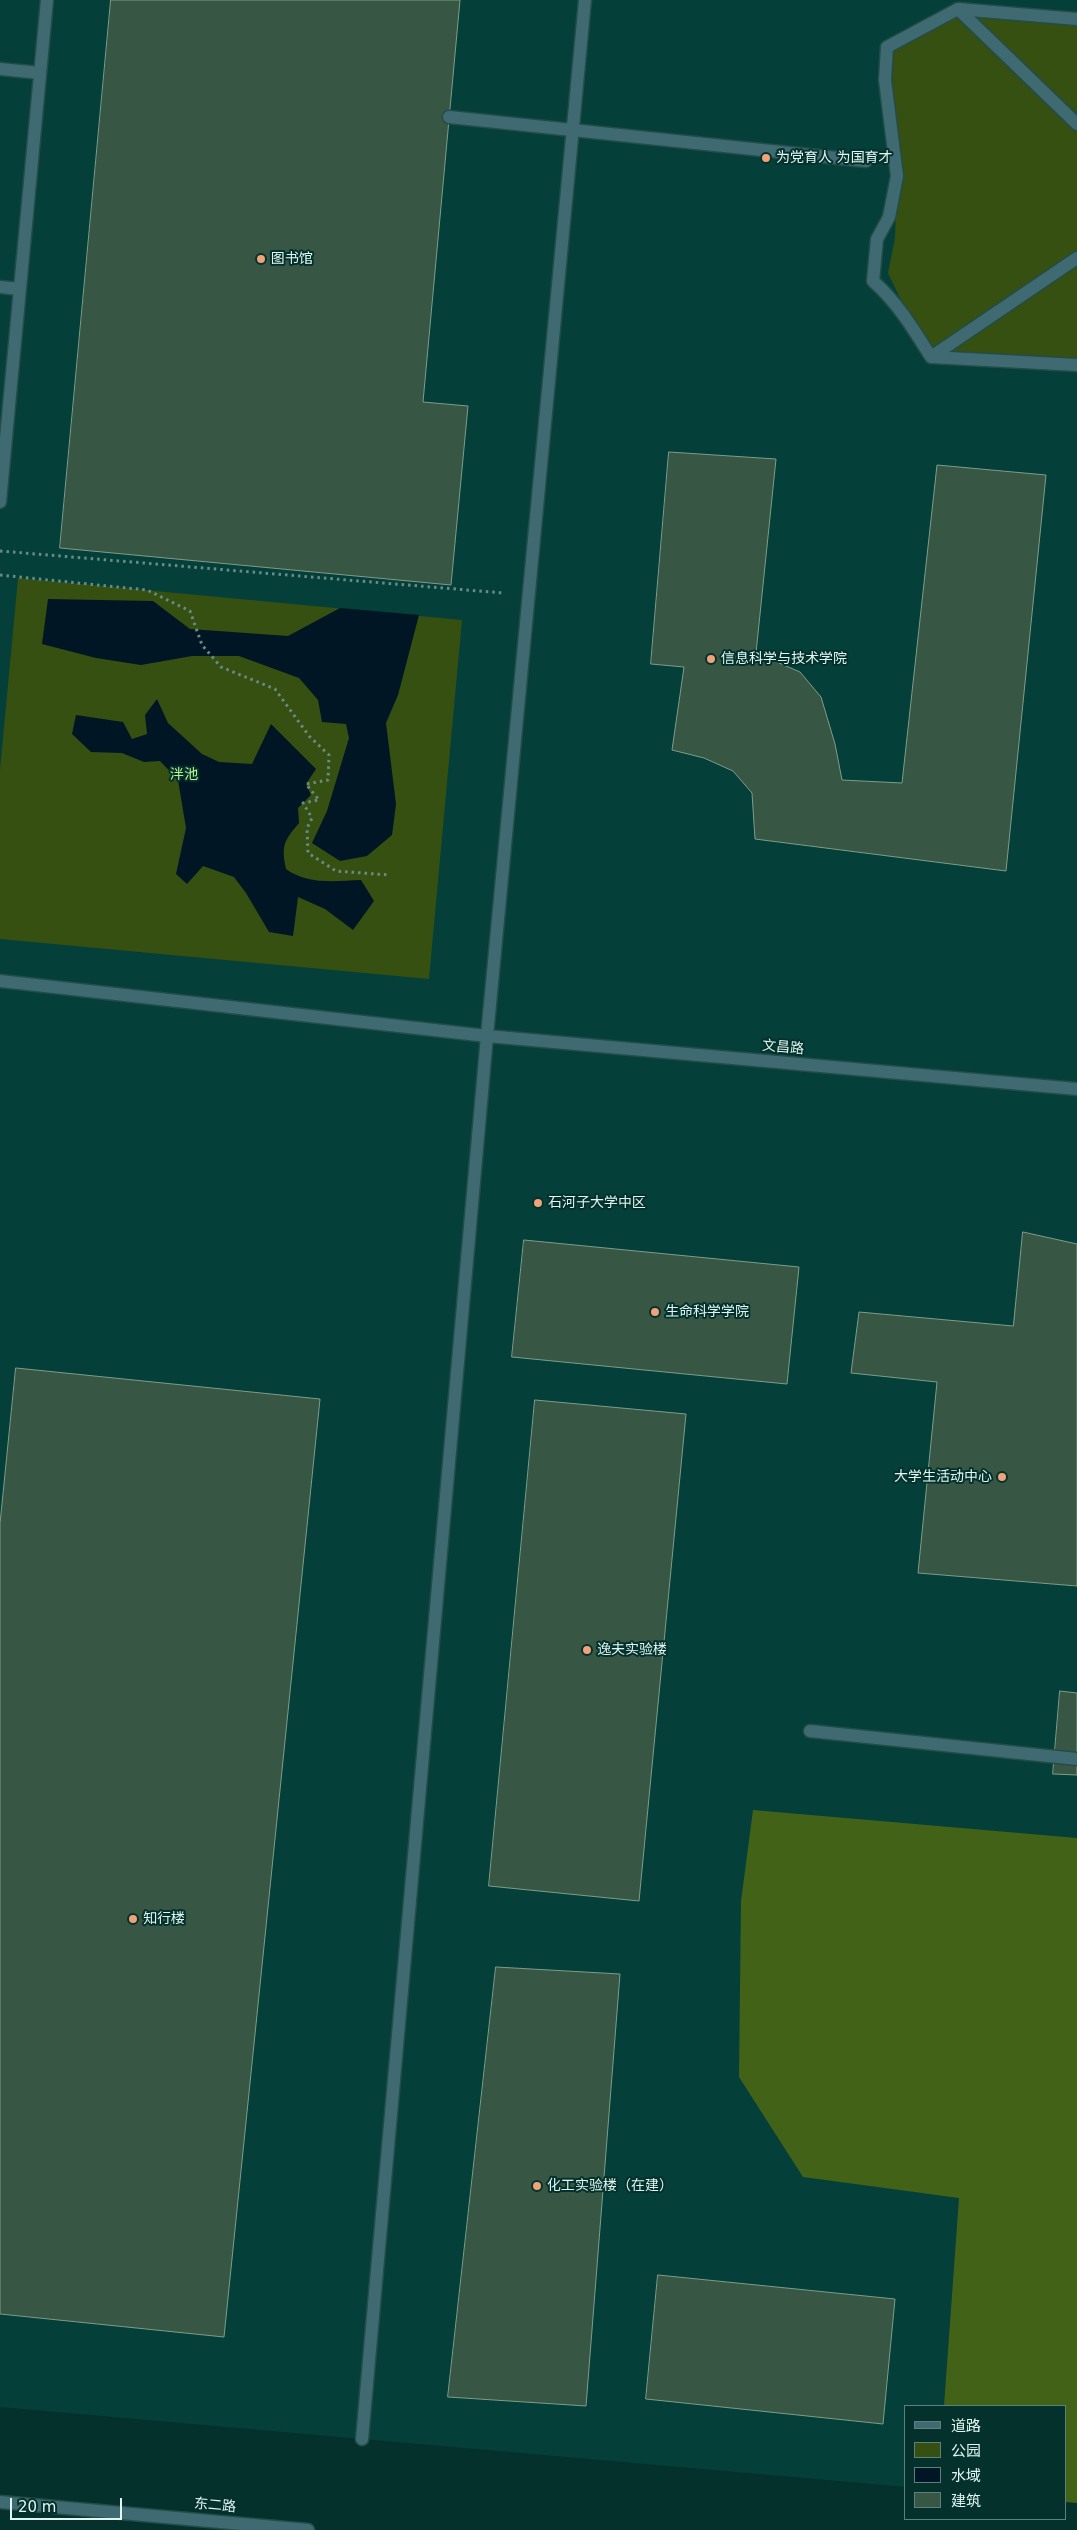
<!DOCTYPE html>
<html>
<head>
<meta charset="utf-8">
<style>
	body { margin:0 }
	#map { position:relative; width:1077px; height:2530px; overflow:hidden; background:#04312c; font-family:"DejaVu Sans","Noto Sans SC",sans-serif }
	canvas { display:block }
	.legend { position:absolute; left:904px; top:2405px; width:162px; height:115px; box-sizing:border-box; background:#04312c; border:1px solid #5c807b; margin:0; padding:6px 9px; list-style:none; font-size:15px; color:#e0f6f2 }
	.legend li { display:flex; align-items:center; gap:10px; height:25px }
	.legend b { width:25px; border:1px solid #5c807b }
	.scale { position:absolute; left:10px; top:2498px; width:112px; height:22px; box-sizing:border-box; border:2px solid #e0f6f2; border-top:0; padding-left:6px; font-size:15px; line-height:18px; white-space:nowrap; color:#e0f6f2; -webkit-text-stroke:4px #04312c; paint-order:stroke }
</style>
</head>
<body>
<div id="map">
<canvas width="1077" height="2530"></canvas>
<ul class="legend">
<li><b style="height:6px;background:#3f6a72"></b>道路</li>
<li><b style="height:14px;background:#355011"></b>公园</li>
<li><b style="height:14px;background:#001625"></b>水域</li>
<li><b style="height:14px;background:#385644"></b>建筑</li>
</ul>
<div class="scale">20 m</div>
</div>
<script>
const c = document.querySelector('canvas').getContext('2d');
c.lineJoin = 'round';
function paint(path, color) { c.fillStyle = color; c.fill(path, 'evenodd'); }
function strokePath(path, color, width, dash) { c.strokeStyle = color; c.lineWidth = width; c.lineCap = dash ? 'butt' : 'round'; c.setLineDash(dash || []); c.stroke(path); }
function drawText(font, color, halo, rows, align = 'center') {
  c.font = font + ' "DejaVu Sans","Noto Sans SC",sans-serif'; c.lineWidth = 4; c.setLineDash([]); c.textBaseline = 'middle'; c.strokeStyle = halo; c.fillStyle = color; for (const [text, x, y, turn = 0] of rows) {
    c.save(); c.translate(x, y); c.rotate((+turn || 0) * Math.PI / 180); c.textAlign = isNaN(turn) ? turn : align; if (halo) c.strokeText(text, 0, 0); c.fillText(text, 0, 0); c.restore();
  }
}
paint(new Path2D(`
	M0 0H1077V2503L1066 2502V2406H906V2487L0 2407Z`), '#043f3a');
paint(new Path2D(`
	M958 9 1077 19V366L931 357 919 338 888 273 895 238 897 176 887 47Z
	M18 578 462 620 429 979 0 939V770Z`), '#355011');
paint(new Path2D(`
	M753 1810 1077 1838V2503L1066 2502V2406H944L959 2198 803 2177 739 2077 741 1901Z`), '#426317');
paint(new Path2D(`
	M48 599 153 601 190 629 288 636 340 608 419 615 398 695 386 723 396 804 392 835 367 856 340 861 312 843 327 811 349 738 346 724 322 722 318 700 299 678 239 656H192L141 665 96 658 42 644Z
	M157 699 168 723 202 754 219 762 252 764 271 724 316 769 306 784 311 795 298 808 299 823C284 841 281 845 286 869 308 885 335 881 361 880L374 901 353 930 325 909 298 897 293 936 269 932 246 893 234 877 203 866 187 884 176 874 186 828 178 780 160 761 144 762 122 753 91 752 72 734 76 715 123 722 132 739 147 734 145 715Z`), '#001625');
const building = new Path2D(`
	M111 0H460L423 402 468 406 451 585 60 548Z
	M669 452 776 459 756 653 800 672 821 697 835 744 842 780 902 783 937 465 1046 475 1006 871 755 839 752 793 733 771 704 758 672 750 684 667 651 664Z
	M1023 1232 1077 1244V1586L918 1573 937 1382 851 1373 859 1312 1013 1326Z
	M524 1240 799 1267 787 1384 512 1357Z
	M16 1368 320 1399 224 2337 0 2314V1524Z
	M535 1400 686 1414 639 1901 489 1886Z
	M1060 1691 1077 1693V1775L1053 1774Z
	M496 1967 620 1974 586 2406 448 2397Z
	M658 2275 895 2299 883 2424 646 2399Z`);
paint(building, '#385644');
strokePath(building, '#7d9d89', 1);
const service = new Path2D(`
	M958 9 1077 124
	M1077 19 958 9 887 47 885 80 897 176 889 217 877 239 873 281C898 303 914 330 931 357L1077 365
	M0 69 40 73
	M449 117 866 161
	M0 287 20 289
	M931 357 1077 258
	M0 502 47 0
	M0 981 487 1036 1077 1089
	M362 2439 487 1036 585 0`);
const minor = new Path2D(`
	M810 1731 1077 1759
	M0 2502 308 2530`);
strokePath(service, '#234d48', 15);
strokePath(minor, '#234d48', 15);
strokePath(new Path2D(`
	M0 551 503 593
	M0 575 147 590 190 611 202 645 221 667 275 689 309 736 329 755 328 780 306 784 319 800 303 803 312 818 307 828 308 853 336 871 389 875`), '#698b87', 3, [2.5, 4]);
strokePath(service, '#3f6a72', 12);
strokePath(minor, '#3f6a72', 12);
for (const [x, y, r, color] of [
	[766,158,5,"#f0a279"],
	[261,259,5,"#f0a279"],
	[711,659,5,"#f0a279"],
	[538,1203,5,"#f0a279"],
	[655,1312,5,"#f0a279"],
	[1002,1477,5,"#f0a279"],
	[587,1650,5,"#f0a279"],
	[133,1919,5,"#f0a279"],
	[537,2186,5,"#f0a279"]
]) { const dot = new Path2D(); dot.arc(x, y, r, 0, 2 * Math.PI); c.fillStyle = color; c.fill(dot); strokePath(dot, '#04312c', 2); }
drawText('14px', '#e0f6f2', '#04312c', [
	["为党育人 为国育才",776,158],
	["图书馆",271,259],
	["信息科学与技术学院",721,659],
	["石河子大学中区",548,1203],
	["生命科学学院",665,1312],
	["大学生活动中心",992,1477,"right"],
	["逸夫实验楼",597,1650],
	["知行楼",143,1919],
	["化工实验楼（在建）",547,2186]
], 'left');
drawText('14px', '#c1f38e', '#04312c', [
	["泮池",184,775]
]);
drawText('14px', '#e0f6f2', '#04312c', [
	["文昌路",783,1048,5],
	["东二路",215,2506,5]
]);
</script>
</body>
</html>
